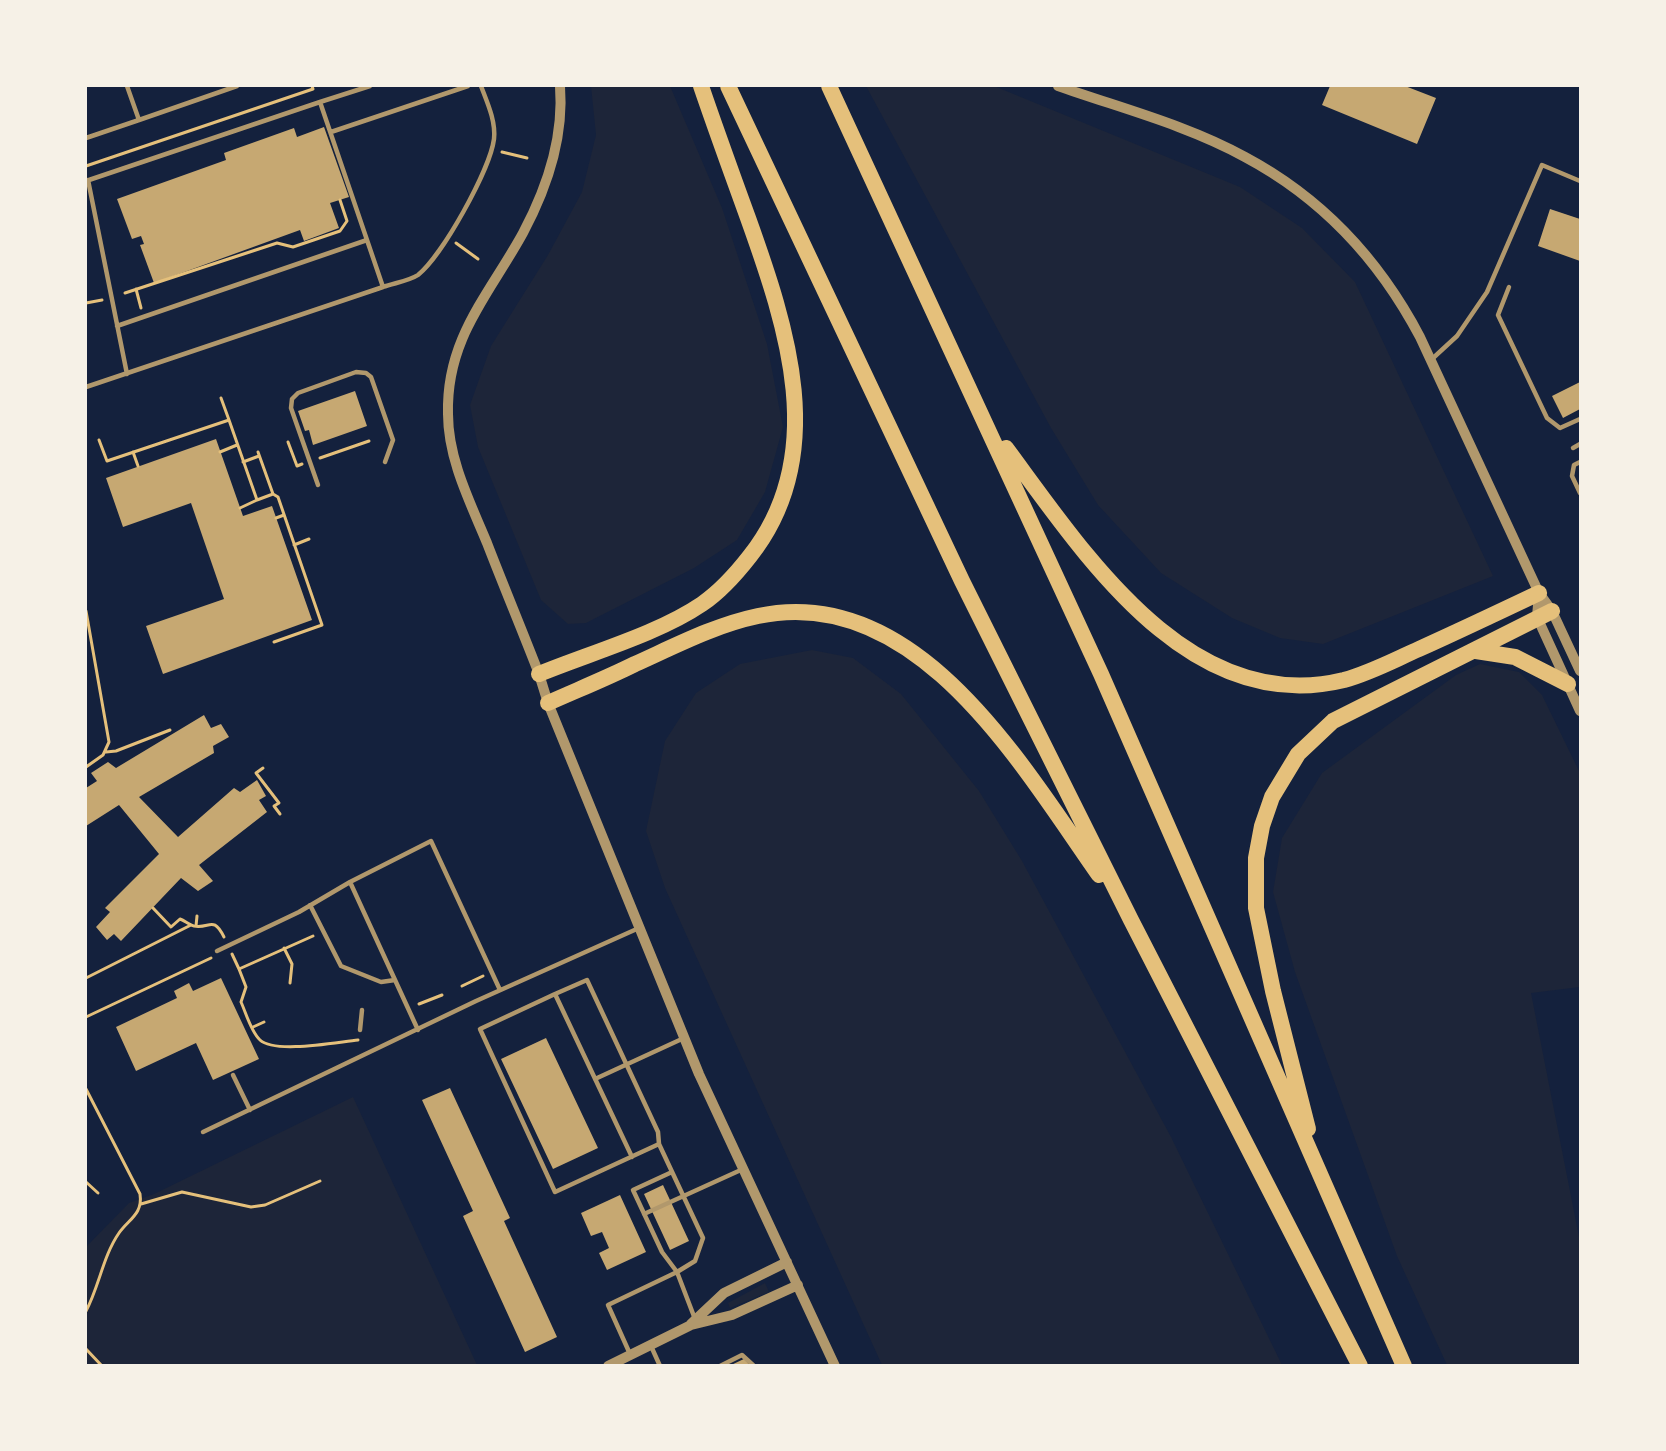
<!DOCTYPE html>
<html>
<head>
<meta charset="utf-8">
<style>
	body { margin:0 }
	#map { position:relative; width:1666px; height:1451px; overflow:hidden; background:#14213d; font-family:"DejaVu Sans",sans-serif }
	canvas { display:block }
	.frame { position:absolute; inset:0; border:87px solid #f6f1e7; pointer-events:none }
</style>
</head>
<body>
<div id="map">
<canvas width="1666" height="1451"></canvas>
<div class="frame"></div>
</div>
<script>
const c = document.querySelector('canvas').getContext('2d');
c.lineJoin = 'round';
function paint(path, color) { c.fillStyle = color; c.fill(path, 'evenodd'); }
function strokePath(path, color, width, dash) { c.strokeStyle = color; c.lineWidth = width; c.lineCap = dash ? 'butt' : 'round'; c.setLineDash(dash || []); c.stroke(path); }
paint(new Path2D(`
	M591 86H670L722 208 767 344 783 427 765 492 737 540 694 568 586 623 568 624 541 600 478 447 470 405 491 346 548 255 582 192 596 135Z
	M866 86H994L1240 187 1302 228 1355 282 1493 576 1323 644 1280 638 1232 618 1161 573 1098 505 1051 428Z
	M812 650 853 658 901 694 979 791 1022 861 1171 1137 1282 1365H882L665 888 646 831 665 741 696 693 740 664Z
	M1480 664 1519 672 1542 695 1580 773V987L1531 993 1580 1242V1365H1447L1397 1256 1295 972 1273 892 1282 838 1322 773 1456 675Z
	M353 1097 477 1365 86 1366V1247L129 1203 154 1194Z
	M765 1283 769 1292 730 1308 728 1303Z`), '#1d2539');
paint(new Path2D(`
	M1330 86H1405L1436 98 1417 144 1322 105Z
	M324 127 349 197 330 203 339 228 304 241 300 230 154 283 140 245 144 244 141 236 132 239 117 199 226 160 224 153 294 128 297 137Z
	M1550 209 1580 219V261L1538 246Z
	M1580 382V409L1563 418 1552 396Z
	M355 391 367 426 313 445 309 430 305 431 298 411Z
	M216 439 243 516 272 506 312 620 163 674 146 626 224 599 191 503 123 527 106 478Z
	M204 715 211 728 221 724 229 737 213 746 214 753 139 797 178 837 234 788 240 792 257 780 266 796 259 800 267 812 199 865 213 881 198 891 181 878 121 941 114 934 107 940 96 927 110 912 105 908 159 854 119 805 86 826V788L97 781 91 773 108 762 116 768Z
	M221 978 259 1059 213 1080 196 1043 136 1071 116 1027 177 998 174 991 189 983 193 991Z
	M546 1038 598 1148 553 1169 501 1059Z
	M450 1088 510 1218 504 1221 557 1337 525 1352 463 1216 473 1211 422 1100Z
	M663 1185 689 1241 670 1250 644 1194Z
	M620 1195 646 1252 607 1270 599 1253 609 1248 602 1232 591 1236 581 1213Z
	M746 1358 749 1366H729Z`), '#c6a872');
strokePath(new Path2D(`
	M502 152 527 158
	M86 166 313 89 312 86
	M456 243 478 259
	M136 289 141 308
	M125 293 277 243 293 247 340 231 347 221 340 200
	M86 303 102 300
	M229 420 257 500 273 494 278 497 322 625 274 642
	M99 440 107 461 229 420 221 398
	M288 442 297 466 302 464
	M133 452 138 466
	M220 452 237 445
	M258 452 273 494
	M320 458 369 441
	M243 462 259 456
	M240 508 257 500
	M276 518 284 515
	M294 545 309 539
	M86 611 109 742 103 755 86 767
	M106 752 116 751 170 730
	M263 768 256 773 279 803 274 806 280 814
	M153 908 171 927 180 919C185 921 190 925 194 926 210 929 213 915 224 937
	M196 926 197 916
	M313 936 239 969 246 987 241 1002C246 1013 251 1032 260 1040 275 1054 337 1042 358 1040
	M284 948 292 964 290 983
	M232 954 239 969
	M86 978 191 925
	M462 986 483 976
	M419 1004 442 995
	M86 1017 211 958
	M253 1027 264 1022
	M86 1089 140 1194C143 1214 129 1219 119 1233 103 1256 99 1287 86 1311
	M86 1182 98 1193
	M141 1204 182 1192 251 1207 265 1205 320 1181
	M86 1349 102 1366`), '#e5c07b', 3);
strokePath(new Path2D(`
	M127 86 139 120 237 86
	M370 86 320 102 383 287C394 283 409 281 418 275 442 256 490 170 494 139 496 121 487 102 481 86
	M331 132 468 86
	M86 138 139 120
	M88 180 127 374
	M86 181 320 102
	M1509 287 1498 315 1547 418 1560 428 1580 419
	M117 326 367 240
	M1432 359 1457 336 1487 292 1542 165 1580 181
	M86 387 383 287
	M1573 448 1580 444
	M1580 462 1574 465 1572 476 1580 493
	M318 485 291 408 292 399 298 393 356 372 366 373 371 377 393 440 385 462
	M350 882 418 1030
	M310 905 341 966 381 982 395 980
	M217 951 299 912 350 882 431 841 500 990
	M555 994 587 980 658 1132 659 1144 703 1238 695 1261 677 1272 662 1252 633 1190 672 1172
	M360 1030 362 1010
	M233 1075 250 1110
	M595 1079 684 1038
	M203 1132 476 1001 639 928
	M632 1157 555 994 480 1029 555 1192 659 1144
	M644 1214 743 1169
	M651 1346 660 1366
	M630 1354 608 1305 677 1272 695 1319
	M720 1366 742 1355 754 1366`), '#b1986c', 4.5);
strokePath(new Path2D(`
	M560 86C564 137 547 188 523 233 489 295 446 338 448 414 448 459 470 502 487 543 504 587 522 630 539 674L548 703 699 1074 835 1366
	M1058 86C1120 108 1187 125 1245 157 1322 198 1380 261 1420 337L1539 593 1552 611 1580 671
	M1539 593 1537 617 1580 711
	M691 1324 724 1293 787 1262
	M608 1366 691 1325 732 1315 798 1285`), '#b1986c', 10);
strokePath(new Path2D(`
	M728 86 962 581 1131 920 1360 1366
	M829 86 1101 674 1404 1366
	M1006 448C1084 553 1189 718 1344 680 1370 673 1394 660 1419 649 1459 631 1499 612 1539 593
	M1476 651 1515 657 1568 684
	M539 674C590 653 658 634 702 604 721 591 736 574 750 556 830 455 787 327 748 218 732 174 716 130 701 86
	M548 703C577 690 607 678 635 664 675 646 715 625 758 616 917 582 1022 766 1099 875
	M1308 1129 1273 991 1256 908V858L1262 826 1272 797 1298 754 1333 721 1552 611`), '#e5c07b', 16);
</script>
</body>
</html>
